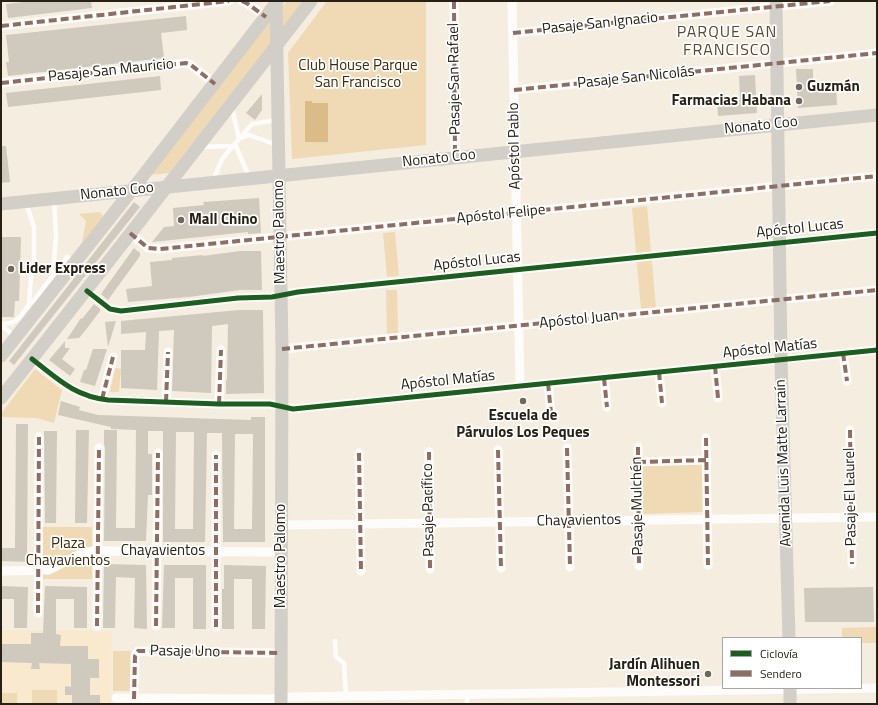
<!DOCTYPE html>
<html>
<head>
<meta charset="utf-8">
<style>
	body { margin:0 }
	#map { position:relative; width:878px; height:705px; overflow:hidden; background:#f5ede0; font-family:"Titillium Web",sans-serif }
	canvas { display:block }
	.frame { position:absolute; inset:0; border:2px solid #272015; pointer-events:none }
	.legend { position:absolute; left:722px; top:637px; width:140px; height:52px; box-sizing:border-box; background:#fff; border:1px solid #a9a6a1; margin:0; padding:5px 7px; list-style:none; font-size:12px; color:#272015 }
	.legend li { display:flex; align-items:center; gap:8px; height:20px }
	.legend b { width:20px; border:1px solid #a9a6a1 }
</style>
</head>
<body>
<div id="map">
<canvas width="878" height="705"></canvas>
<div class="frame"></div>
<ul class="legend">
<li><b style="height:5px;background:#1b5e20"></b>Ciclovía</li>
<li><b style="height:5px;background:#8d6e63"></b>Sendero</li>
</ul>
</div>
<script>
const c = document.querySelector('canvas').getContext('2d');
c.lineJoin = 'round';
function paint(path, color) { c.fillStyle = color; c.fill(path, 'evenodd'); }
function strokePath(path, color, width, dash) { c.strokeStyle = color; c.lineWidth = width; c.lineCap = dash ? 'butt' : 'round'; c.setLineDash(dash || []); c.stroke(path); }
function drawText(font, color, halo, rows, align = 'center') {
  c.font = font + ' "Titillium Web",sans-serif'; c.lineWidth = 3.5; c.setLineDash([]); c.textBaseline = 'middle'; c.strokeStyle = halo; c.fillStyle = color; for (const [text, x, y, turn = 0] of rows) {
    c.save(); c.translate(x, y); c.rotate((+turn || 0) * Math.PI / 180); c.textAlign = isNaN(turn) ? turn : align; if (halo) c.strokeText(text, 0, 0); c.fillText(text, 0, 0); c.restore();
  }
}
paint(new Path2D(`
	M1 630 112 631 111 704H1Z`), '#f9e9cf');
paint(new Path2D(`
	M287 1H304L169 173 150 175 259 34Z
	M327 1H426V145L292 159 288 53Z
	M647 206 656 308 641 309 632 208Z
	M100 212 103 216 82 243 86 221 79 214Z
	M395 232 399 276 387 277 383 233Z
	M386 290H397L398 333 387 334Z
	M115 368 121 369 119 392H110Z
	M35 369 62 390 54 423 37 418 1 417V414Z
	M703 462 704 512 643 514 641 464Z
	M43 527H92V579H43Z
	M876 627V643H861V638H842V628Z
	M113 651H131V691H113Z
	M32 690H57V703H32Z
	M1 693H17V704H1Z`), '#f0d9b5');
paint(new Path2D(`
	M305 101H312V103H328V142H305Z`), '#dbbc89');
paint(new Path2D(`
	M32 1H91L92 8 8 18 6 4Z
	M186 16 187 30 161 33 164 58 8 76 6 62H9L6 35Z
	M796 69H813V87L836 86 837 105 798 108Z
	M755 75 757 113 718 116 717 101 740 100 739 76Z
	M160 76 161 90 8 107 6 93Z
	M262 94V110L255 120 246 113Z
	M1 146H6L10 182 1 183Z
	M259 198 261 233 248 234V232L152 242 164 227 174 226 173 208 204 205 203 202Z
	M134 202 140 207 14 365 9 361Z
	M1 237H21L19 301H15L14 317H1Z
	M134 248 140 253V256L108 300 101 294Z
	M240 251H261L262 290H240L189 297 128 302 126 289 152 286 150 262 172 260V258L203 255V256Z
	M94 304 100 309V311L85 331 79 338 67 339 81 318 82 319Z
	M239 310H263L264 393 226 394V380H227L228 324 212 326 211 393 172 391 174 330 159 331 157 390 121 388V350H145L146 332 121 334V321Z
	M116 321 108 347 105 322Z
	M65 341V348H70L62 359 75 369 70 376 49 360Z
	M93 349H107L95 386 80 382 84 370H86Z
	M61 401 80 407 79 410 98 415 251 420V417H265V542H223L222 433H207L205 542H163V431H148V454H152V495H148L146 541H104L105 448 104 444V430H117L116 528H135L136 430 111 429V427L58 415ZM176 432H194L193 529H175ZM235 434H253L252 529H234Z
	M16 424H28L27 562 1 561V548H15Z
	M76 430H89L87 523H75Z
	M44 431H57L56 523H45Z
	M104 564 146 565 147 629 134 628 135 578 116 577 115 628H103Z
	M164 565H206V629H193V578H175V628H162Z
	M224 565 266 566 265 629H252V579H234V629H222V589H224Z
	M1 586 28 587 27 628H14V599H1Z
	M45 586 87 587V628H74V599H56V634L61 635 60 646H88V659H99V678H90V695H100V704H72V695H65V686L71 687V664L39 663 40 669H31L32 663 1 662V644H31V633H43Z
	M873 587 874 622H805L804 588Z`), '#d0c9bd');
strokePath(new Path2D(`
	M232 108 239 139 249 135 277 145
	M235 144 249 177
	M200 147 233 146
	M213 181 222 159 252 124 276 120
	M26 203 34 227V266L31 276 29 304
	M53 274 56 236 54 200
	M1 324C23 324 20 311 35 299L67 257 73 262
	M1 325 15 337
	M335 641 336 657 344 663 346 697
	M467 704V695`), '#fefcfa', 4.5);
strokePath(new Path2D(`
	M242 1 248 4 266 17
	M454 1 455 157
	M512 1 520 386
	M1 26 229 1
	M513 33 830 1
	M1 83 186 63 191 65 215 84
	M514 90 877 53
	M130 233 148 248 160 249 877 176
	M87 291 110 309 121 311 238 298 272 297 298 292 877 233
	M282 349 877 290
	M843 353 847 381
	M32 359C58 379 74 396 108 400L219 404H270L293 409 877 350
	M715 366 718 398
	M659 372 662 403
	M604 378 607 407
	M548 383 551 413
	M102 399 113 357
	M166 402 168 352
	M219 404 221 350
	M850 430 852 564
	M706 438 708 565
	M638 447 639 566
	M567 448 570 567
	M498 450 501 568
	M429 452 430 569
	M359 453 361 571
	M638 462 707 460
	M282 525 877 517
	M1 571 49 570 80 554 92 551 281 552
	M38 613 39 437
	M97 626 99 448
	M156 626 158 453
	M216 627V455
	M116 698 271 699 292 697 877 688
	M134 699 135 656 138 651 281 653`), '#fefcfa', 9);
strokePath(new Path2D(`
	M276 1 282 349 281 704
	M776 1 781 360 789 638
	M1 204 877 115
	M1 356 132 190 277 2
	M1 398C105 267 208 134 311 1
	M790 688V704`), '#d2cec8', 13);
strokePath(new Path2D(`
	M242 1 248 4 266 17
	M454 1 455 157
	M1 26 229 1
	M513 33 830 1
	M1 83 186 63 191 65 215 84
	M514 90 877 53
	M130 233 148 248 160 249 877 176
	M282 349 877 290
	M843 353 847 381
	M715 366 718 398
	M659 372 662 403
	M604 378 607 407
	M548 383 551 413
	M102 399 113 357
	M166 402 168 352
	M219 404 221 350
	M850 430 852 564
	M706 438 708 565
	M638 447 639 566
	M567 448 570 567
	M498 450 501 568
	M429 452 430 569
	M359 453 361 571
	M638 462 707 460
	M38 613 39 437
	M97 626 99 448
	M156 626 158 453
	M216 627V455
	M134 699 135 656 138 651 281 653`), '#8d6e63', 4, [8, 4]);
strokePath(new Path2D(`
	M87 291 110 309 121 311 238 298 272 297 298 292 877 233
	M32 359C58 379 74 396 108 400L219 404H270L293 409 877 350`), '#1b5e20', 5);
for (const [x, y, r, color] of [
	[799,87,4,"#6f685c"],
	[799,101,4,"#6f685c"],
	[181,220,4,"#6f685c"],
	[11,269,4,"#6f685c"],
	[523,401,4,"#6f685c"],
	[708,674,4,"#6f685c"]
]) { const dot = new Path2D(); dot.arc(x, y, r, 0, 2 * Math.PI); c.fillStyle = color; c.fill(dot); strokePath(dot, '#fff', 1.5); }
drawText('15px', '#272015', '#fff', [
	["Pasaje San Ignacio",600,24,-6],
	["Pasaje San Mauricio",111,71,-6],
	["Pasaje San Nicolás",636,78,-6],
	["Pasaje San Rafael",455,79,-91],
	["Nonato Coo",761,126,-6],
	["Apóstol Pablo",515,146,-91],
	["Nonato Coo",439,159,-6],
	["Nonato Coo",117,192,-6],
	["Apóstol Felipe",501,215,-6],
	["Apóstol Lucas",800,229,-6],
	["Maestro Palomo",280,232,-91],
	["Apóstol Lucas",477,262,-6],
	["Apóstol Juan",579,320,-6],
	["Apóstol Matías",770,349,-6],
	["Apóstol Matías",448,381,-6],
	["Avenida Luis Matte Larraín",784,463,-92],
	["Pasaje El Laurel",851,497,-91],
	["Pasaje Mulchén",638,506,-91],
	["Pasaje Pacífico",429,510,-91],
	["Chayavientos",579,521,-1],
	["Chayavientos",163,551],
	["Maestro Palomo",281,556,-90],
	["Pasaje Uno",185,652,1]
]);
drawText('15px', '#3c2a0c', '#fff', [
	["Club House Parque",358,66],
	["San Francisco",358,83],
	["Plaza",68,544],
	["Chayavientos",68,561]
]);
drawText('bold 15px', '#272015', '#fff', [
	["Guzmán",807,87],
	["Farmacias Habana",791,101,"right"],
	["Mall Chino",189,220],
	["Lider Express",19,269],
	["Escuela de",523,416,"center"],
	["Párvulos Los Peques",523,433,"center"],
	["Jardín Alihuen",700,665,"right"],
	["Montessori",700,682,"right"]
], 'left');
c.letterSpacing = '1px';
drawText('16px', '#5a4a31', '#fff', [
	["PARQUE SAN",727,33],
	["FRANCISCO",727,51]
]);
c.letterSpacing = '0px';
</script>
</body>
</html>
